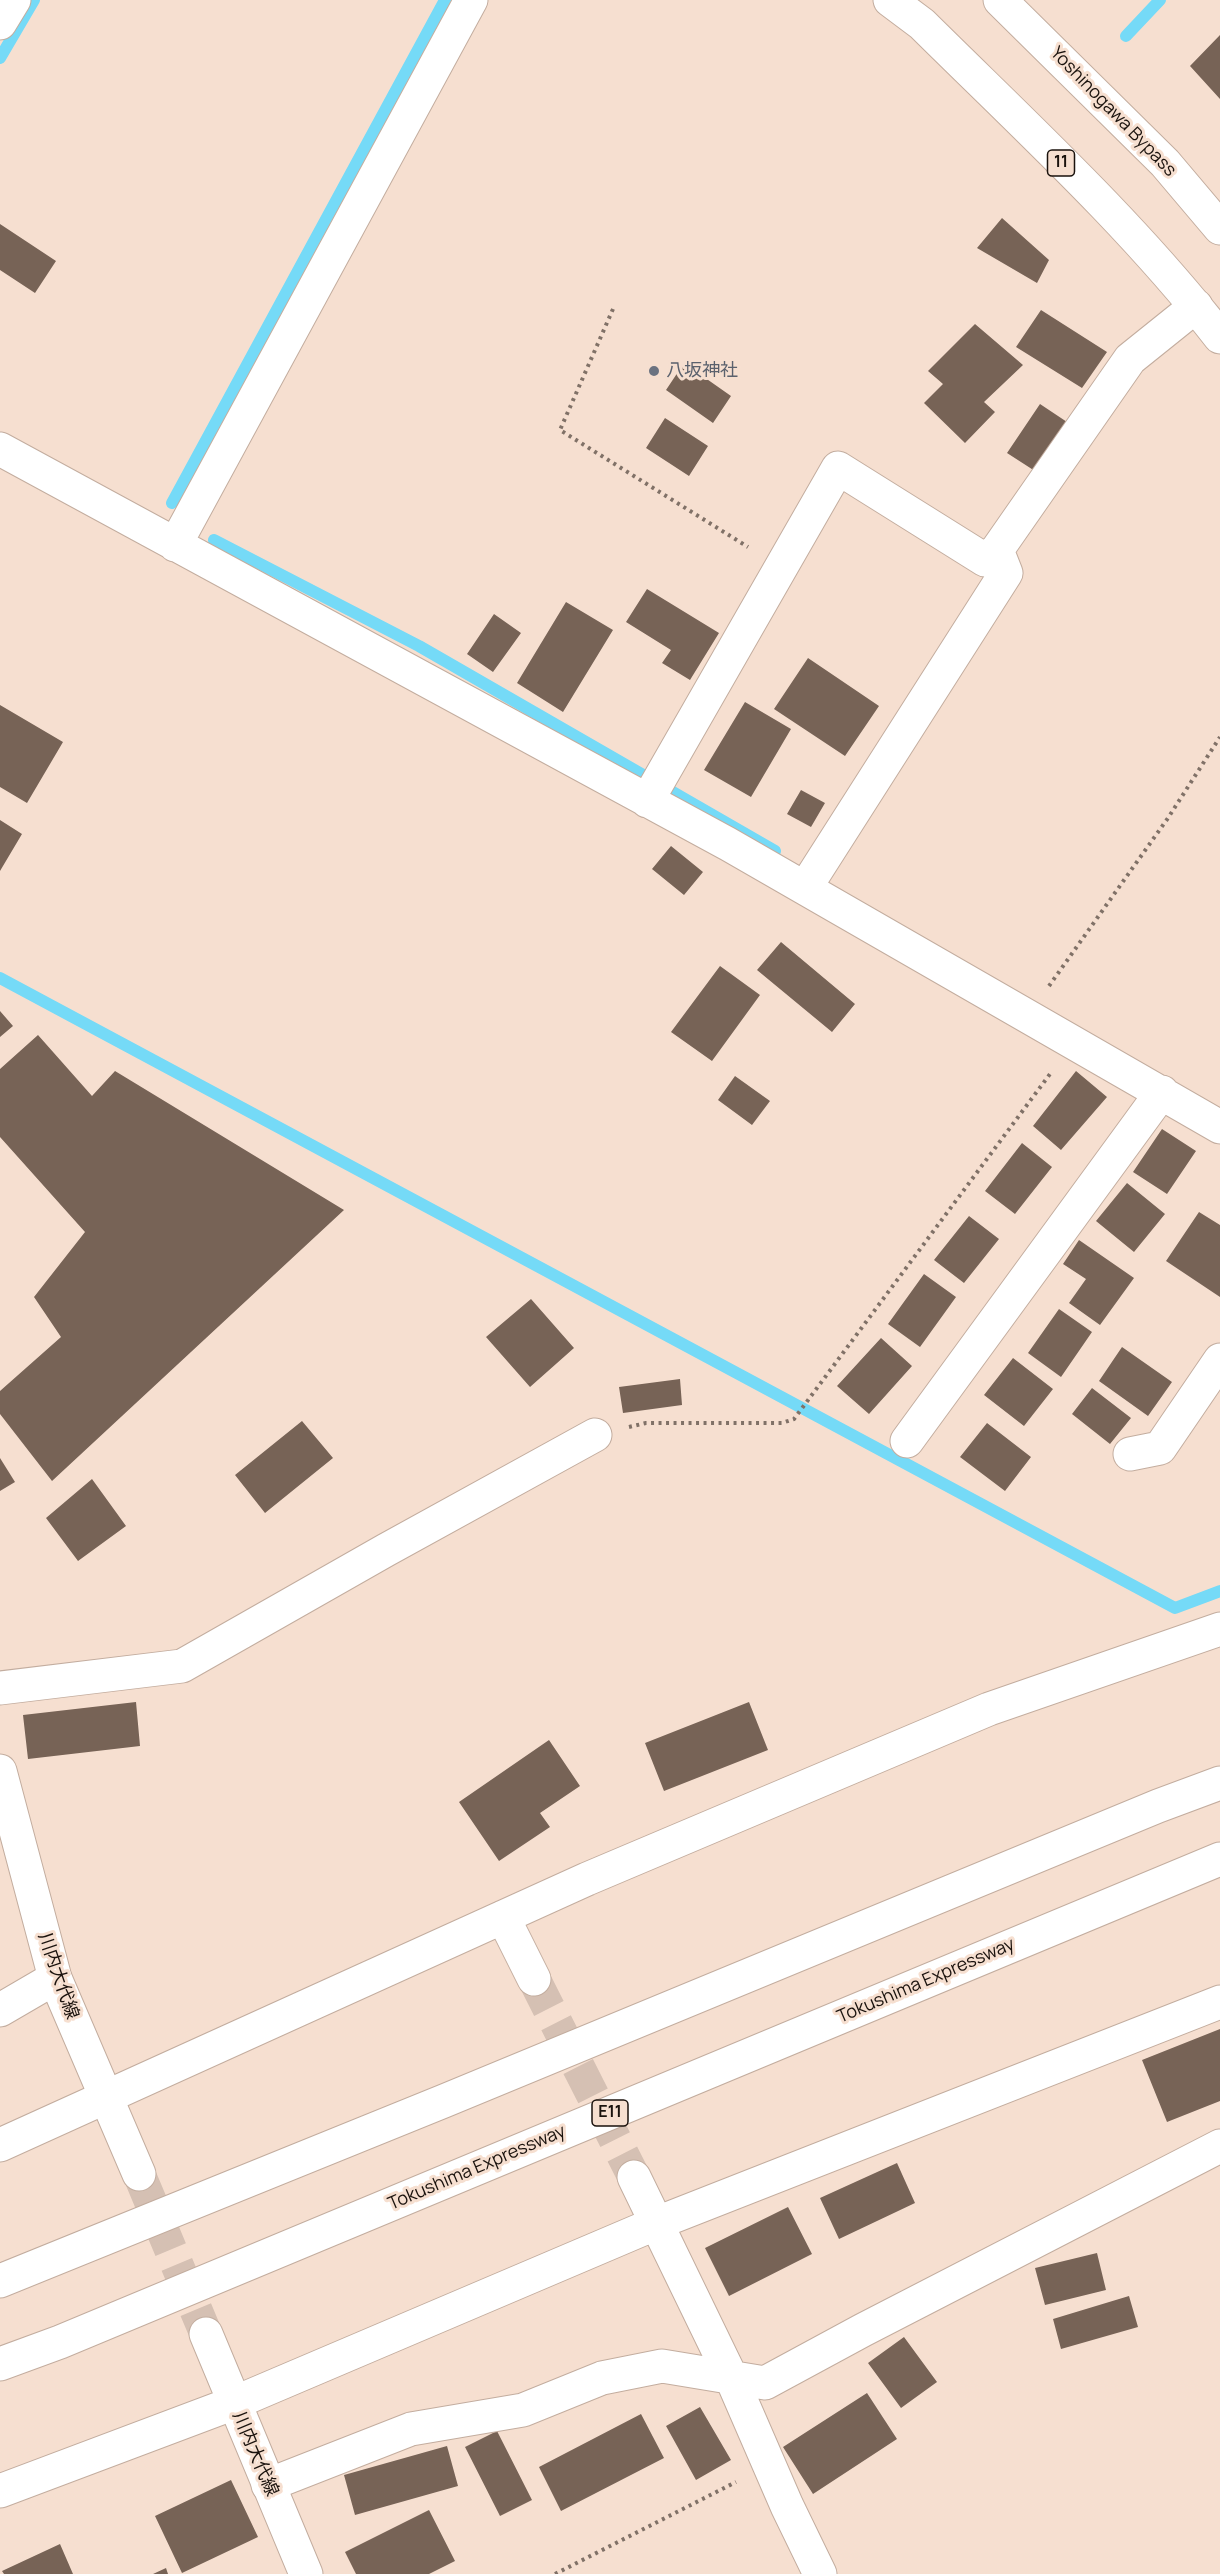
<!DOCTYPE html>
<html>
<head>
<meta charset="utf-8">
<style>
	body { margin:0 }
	canvas { display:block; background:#f6dfd0 }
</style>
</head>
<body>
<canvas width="1220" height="2574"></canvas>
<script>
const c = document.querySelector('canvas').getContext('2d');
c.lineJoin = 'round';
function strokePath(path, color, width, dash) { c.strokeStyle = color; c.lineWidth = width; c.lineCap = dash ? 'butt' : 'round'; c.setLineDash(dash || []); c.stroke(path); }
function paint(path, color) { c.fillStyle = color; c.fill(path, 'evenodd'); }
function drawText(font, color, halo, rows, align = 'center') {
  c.font = font + ' Manrope,"Noto Sans JP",sans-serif'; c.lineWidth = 6; c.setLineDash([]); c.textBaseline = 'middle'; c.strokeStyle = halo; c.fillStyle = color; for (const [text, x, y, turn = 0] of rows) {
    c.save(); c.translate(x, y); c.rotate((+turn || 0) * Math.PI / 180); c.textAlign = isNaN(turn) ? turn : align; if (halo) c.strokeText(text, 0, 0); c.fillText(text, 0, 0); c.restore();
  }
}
strokePath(new Path2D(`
	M1126 36 1160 0
	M0 58 34 0
	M172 503 445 0
	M214 540 419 646 775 851
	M0 978 1175 1608 1220 1591`), '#75daf7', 12);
paint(new Path2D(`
	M1220 35V99L1190 66Z
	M1002 218 1049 260 1037 283 977 248Z
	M0 224 56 261 35 293 0 270Z
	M1041 310 1107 352 1082 388 1016 347Z
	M975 324 1023 365 984 402 995 412 965 443 924 403 943 384 928 371Z
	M684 363 731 396 713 423 666 390Z
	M1040 404 1070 424 1038 473 1007 453Z
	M665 418 708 446 689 476 646 448Z
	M647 589 719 633 690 680 662 663 671 650 626 622Z
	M566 602 613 630 563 712 517 683Z
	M494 614 521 633 493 672 467 654Z
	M808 658 879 706 845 756 774 709Z
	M745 702 791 729 751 797 704 770Z
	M0 705 63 742 27 803 0 787Z
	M801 790 825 803 811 827 787 814Z
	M0 820 22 834 0 871Z
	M671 846 703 872 684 895 652 869Z
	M781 942 855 1004 832 1032 757 970Z
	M720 966 760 995 712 1061 671 1032Z
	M0 1011 13 1026 0 1037Z
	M38 1035 92 1096 115 1071 344 1210 52 1481 0 1414V1391L61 1337 34 1297 85 1232 0 1137V1069Z
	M1076 1071 1107 1097 1061 1150 1033 1126Z
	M735 1076 770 1101 752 1125 718 1100Z
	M1162 1129 1196 1151 1167 1194 1133 1172Z
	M1022 1143 1052 1167 1015 1214 985 1191Z
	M1127 1183 1165 1214 1134 1252 1096 1221Z
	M1199 1212 1220 1225V1297L1166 1261Z
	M969 1216 999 1239 964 1283 934 1260Z
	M1079 1240 1134 1278 1100 1325 1069 1303 1086 1279 1063 1264Z
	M924 1274 956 1297 920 1347 888 1324Z
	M531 1299 574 1348 530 1387 486 1337Z
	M1059 1309 1092 1332 1061 1377 1028 1353Z
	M881 1338 912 1366 869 1414 837 1386Z
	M1122 1347 1172 1382 1148 1416 1099 1381Z
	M1013 1358 1053 1389 1024 1426 984 1395Z
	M680 1379 682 1405 623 1413 619 1387Z
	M1092 1388 1131 1418 1110 1444 1072 1414Z
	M302 1421 333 1458 265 1513 235 1475Z
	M987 1423 1031 1457 1005 1491 960 1457Z
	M0 1458 15 1482 0 1491Z
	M92 1479 126 1526 78 1561 46 1518Z
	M136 1702 140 1746 28 1759 23 1715Z
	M749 1702 768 1750 664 1791 645 1743Z
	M549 1740 580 1786 540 1813 550 1827 499 1861 459 1802Z
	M1220 2029V2101L1167 2122 1142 2060Z
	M897 2163 915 2203 839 2239 820 2198Z
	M788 2207 812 2254 729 2296 705 2248Z
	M1097 2253 1106 2290 1045 2305 1035 2268Z
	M1129 2296 1138 2327 1061 2349 1053 2319Z
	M904 2337 937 2382 901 2408 868 2363Z
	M867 2393 897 2439 813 2494 783 2447Z
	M700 2407 731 2460 696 2480 666 2426Z
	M641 2414 664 2458 561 2511 539 2467Z
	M497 2431 532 2500 500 2516 465 2447Z
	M447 2446 458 2486 355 2515 344 2475Z
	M231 2480 258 2537 182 2573 155 2516Z
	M429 2510 455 2561 429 2574H356L345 2552Z
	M60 2544 73 2574H4L2 2571Z
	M166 2568 168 2574H153Z`), '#776356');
strokePath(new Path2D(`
	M534 1979 634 2177`), '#d5c0b3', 33, [33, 16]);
strokePath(new Path2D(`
	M139 2174 206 2334`), '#d5c0b3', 33, [33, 16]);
const minor = new Path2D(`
	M0 23 14 0
	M0 449 728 844 1220 1127
	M175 545 471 0
	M647 801 838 468 985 560 997 550
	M805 888 1006 573 997 550 1130 359 1196 306
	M907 1441 1162 1092
	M1130 1454 1160 1448 1220 1360
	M0 1688 182 1666 386 1550 595 1435
	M503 1917 534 1979
	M0 2010 55 1978
	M0 2145 587 1879 989 1709 1220 1629
	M634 2177 731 2377 787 2506 820 2574
	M268 2485 411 2429 523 2410 602 2378 662 2366 765 2383 863 2330 1220 2146
	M0 2491 234 2403 657 2223 1220 2002`);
const major = new Path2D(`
	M0 1771 55 1978 139 2174
	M206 2334 306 2574`);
const highway = new Path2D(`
	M890 0 922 24C1024 125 1132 224 1220 337
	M1000 0 1165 163 1220 228
	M0 2281 444 2101 1158 1806 1220 1783
	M0 2364 60 2342 1220 1859`);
strokePath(minor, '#c3ad9f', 35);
strokePath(major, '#c3ad9f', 35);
strokePath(highway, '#c3ad9f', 35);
strokePath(new Path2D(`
	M613 309 560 430 748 547
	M1049 986 1168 818 1220 737
	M629 1427 646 1423H782L794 1419 1050 1074
	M555 2574 736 2482`), '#807167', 4, [3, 4.5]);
strokePath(minor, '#fff', 33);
strokePath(major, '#fff', 33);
strokePath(highway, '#fff', 33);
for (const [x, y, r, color] of [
	[654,371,6,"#6b7280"]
]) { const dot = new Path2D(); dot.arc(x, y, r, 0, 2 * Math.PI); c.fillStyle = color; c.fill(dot); strokePath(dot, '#f6dfd0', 2); }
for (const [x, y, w] of [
	[1061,163,27],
	[610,2113,36]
]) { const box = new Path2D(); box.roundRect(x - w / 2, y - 13, w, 26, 4.5); c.fillStyle = '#f6dfd0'; c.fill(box); strokePath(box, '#1a120d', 1.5); }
drawText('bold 16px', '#1a120d', null, [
	["11",1061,163],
	["E11",610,2113]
]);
drawText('18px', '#1a120d', '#f6dfd0', [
	["Yoshinogawa Bypass",1113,112,46],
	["川内大代線",58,1976,71],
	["Tokushima Expressway",926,1981,-23],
	["Tokushima Expressway",477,2168,-23],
	["川内大代線",255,2454,67]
]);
drawText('18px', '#5b616d', '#f6dfd0', [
	["八坂神社",666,371]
], 'left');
</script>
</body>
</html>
